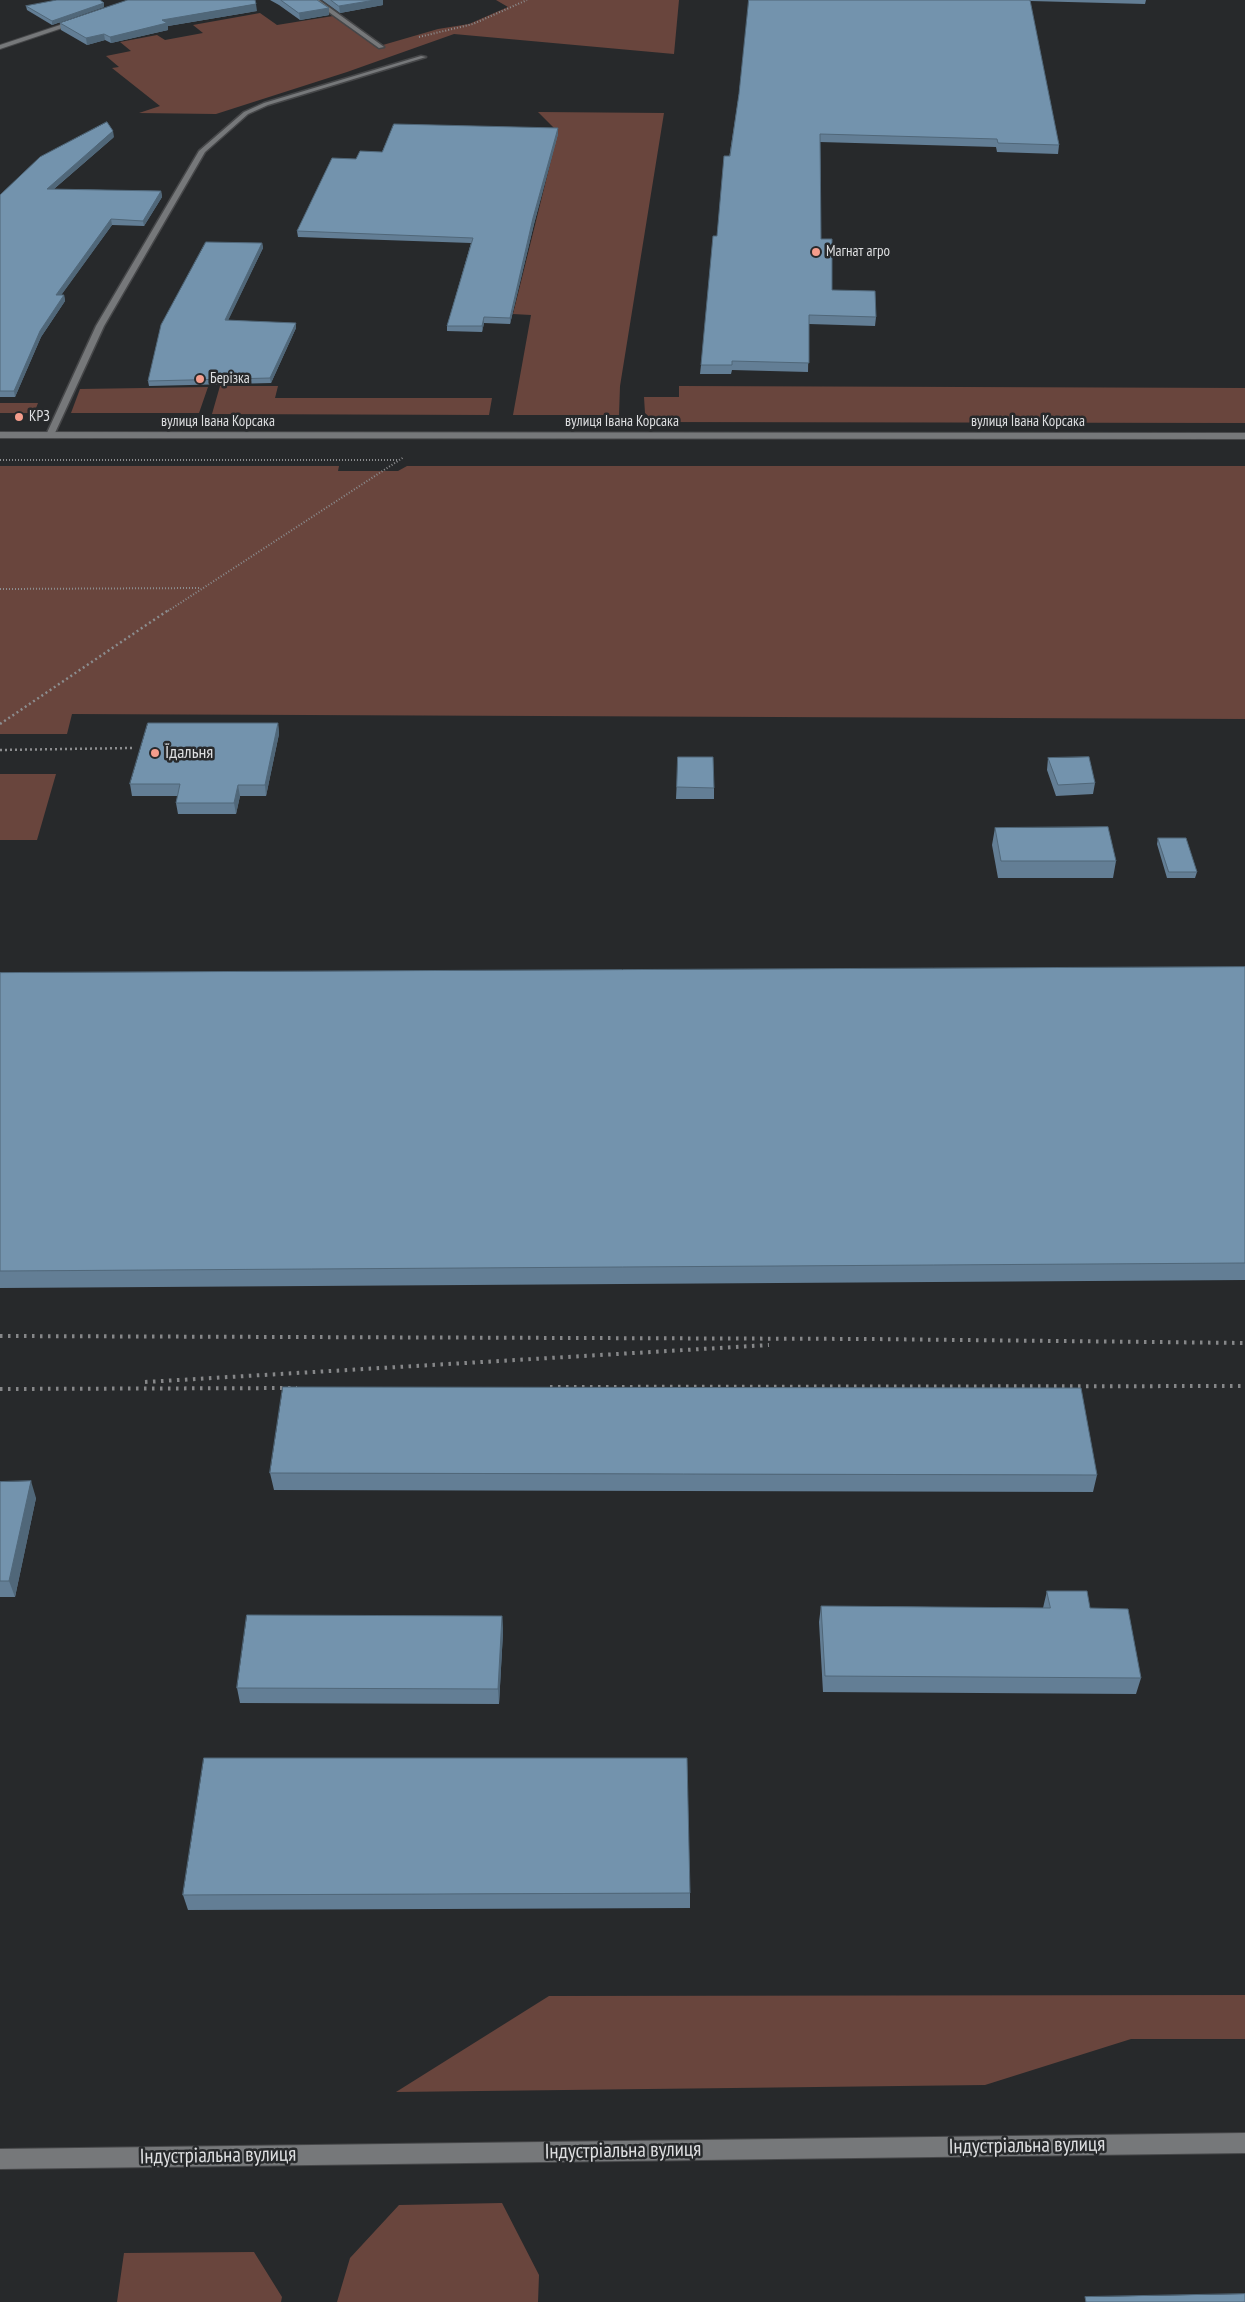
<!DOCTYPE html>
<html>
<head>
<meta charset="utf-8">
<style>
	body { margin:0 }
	canvas { display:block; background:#27292b }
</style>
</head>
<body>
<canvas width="1245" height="2302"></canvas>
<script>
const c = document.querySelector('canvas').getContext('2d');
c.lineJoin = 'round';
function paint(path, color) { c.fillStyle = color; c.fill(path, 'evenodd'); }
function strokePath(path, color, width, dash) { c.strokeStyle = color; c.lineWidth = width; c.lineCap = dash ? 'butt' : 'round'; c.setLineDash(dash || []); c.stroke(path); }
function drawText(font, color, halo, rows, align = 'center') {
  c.font = font + ' "PT Sans Narrow",sans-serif'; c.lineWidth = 5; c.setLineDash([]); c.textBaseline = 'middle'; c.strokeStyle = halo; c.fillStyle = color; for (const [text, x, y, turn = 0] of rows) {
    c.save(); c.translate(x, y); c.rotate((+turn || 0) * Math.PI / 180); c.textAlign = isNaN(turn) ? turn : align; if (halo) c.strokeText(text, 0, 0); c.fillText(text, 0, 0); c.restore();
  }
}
paint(new Path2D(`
	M496 0H679L674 54 454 34 347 72 216 114 139 113 160 106 112 68 119 67 106 56 131 51 120 42 157 35 165 40 203 33 193 25 260 13 277 25 333 16 376 47 438 29 469 24 508 7Z
	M538 112 664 113 620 386 619 415H513L531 315 513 314 558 132Z
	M220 386H278L275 398H492L489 415 212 414Z
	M679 386 1245 388V423L655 422 645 413 644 397H679Z
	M208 387 199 413H71L80 389Z
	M0 403H38L34 413H0Z
	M0 466H339L338 471H398L407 466H1245V719L72 714 67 734H0Z
	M0 774H56L37 840H0Z
	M1245 1995V2039H1131L985 2085 396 2092 549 1996Z
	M502 2203 539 2275 538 2302H337L350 2258 399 2205Z
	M254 2252 282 2297 281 2302H117L124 2253Z`), '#69453d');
const service = new Path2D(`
	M312 0H319L384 47 379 48Z
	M421 56 426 57 268 105 248 114 205 152 104 326 54 435 47 437 46 435 96 326 199 151 244 112 264 103Z`);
const minor = new Path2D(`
	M78 19 80 22 0 49V45Z
	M1245 2133V2153L0 2169V2149Z`);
const tertiary = new Path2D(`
	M0 432 1245 433V439L0 438Z`);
strokePath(service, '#464749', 3);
strokePath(minor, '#464749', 2);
strokePath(tertiary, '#464749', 2);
strokePath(new Path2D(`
	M419 37 473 24 527 0
	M0 460H397
	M0 589 201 588
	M168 611 404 457`), '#8c8d8f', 2, [1, 2]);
strokePath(new Path2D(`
	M0 724 170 609
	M0 750 132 748`), '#8c8d8f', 2.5, [2, 3]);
paint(service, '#76787a');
paint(minor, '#76787a');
paint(tertiary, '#76787a');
strokePath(new Path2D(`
	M0 1336 869 1339 1245 1343
	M145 1382 769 1345
	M550 1387 1245 1386
	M0 1389 297 1388`), '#868789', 4, [2.5, 5.5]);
paint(new Path2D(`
	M270 0H317L329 15 300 20 279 5Z
	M322 0H383V5L340 13Z
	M749 0H1146L1145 4 1030 1 1059 145 1058 154 997 152 996 147 820 142 821 239 832 290 876 317 875 326 809 324 808 372 732 370 731 374H700L701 365 717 236 739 94Z
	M104 3V7L52 25 27 10 26 6Z
	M257 11 168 26V30L111 43 105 40 87 45 61 30 60 23Z
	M558 128V134L534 224 510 324 484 323 482 332 447 331V326L471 243 298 237 297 231 356 159 382 152Z
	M114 137 54 189 161 191 162 197 144 226 112 225 61 295H64L65 301 41 337 15 397H0V195Z
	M262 243 263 248 228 320 296 328 271 383 149 386 148 381Z
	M278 723 279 734 266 796H240L236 814H178L176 803 178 796H132L130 784Z
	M678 757 714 788V799H676Z
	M1048 758 1095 783 1093 794 1056 796 1047 770Z
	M995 828 1116 861 1113 878H998L992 845Z
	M1158 838 1197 872 1195 878H1167L1157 844Z
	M1245 967V1280L0 1288V973Z
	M270 1473 1097 1475 1093 1492 274 1490Z
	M0 1482 36 1498 15 1597H0Z
	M1047 1591 1090 1608 1141 1678 1136 1694 823 1692 819 1622 821 1606 1043 1608Z
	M502 1616 503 1632 499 1704 240 1703 237 1688Z
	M690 1893V1908L188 1910 183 1895Z`), '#637e95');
paint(new Path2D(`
	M375 0H383V5L340 13 339 6Z
	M104 3V7L52 25V21Z
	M256 4 257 11 168 26V30L111 43 110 37 162 20Z
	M329 8V15L300 20 299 13Z
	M104 34 105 40 87 45 86 38Z
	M558 128V134L534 224 510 324V318L533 218Z
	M113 131 114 137 48 194 47 189Z
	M161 191 162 197 144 226 143 221Z
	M111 219 112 225 57 301 56 295Z
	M262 243 263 248 226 325 225 320Z
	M64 295 65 301 41 337 15 397 14 391 40 331Z
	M484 317V323L482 332V326Z
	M296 323V328L271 383 270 378Z
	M278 723 279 734 266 796 265 785Z
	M238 785 240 796 236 814 234 803Z
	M31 1481 36 1498 15 1597 9 1581Z
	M502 1616 503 1632 499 1704 498 1689Z`), '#506779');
const building = new Path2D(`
	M57 0H100L104 3 52 21 26 6Z
	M128 0H255L256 4 162 20 167 23 110 37 104 34 86 38 60 23Z
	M281 0H317L329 8 299 13Z
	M331 0H375L339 6Z
	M749 0H1030L1059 145 998 143 997 139 820 134 821 239H832V290L875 291 876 317 809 315V363L732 361V365H701L713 236H717L724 156H730L739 94Z
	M107 122 113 131 47 189 161 191 143 221 111 219 56 295H64L40 331 14 391H0V195L40 157Z
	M394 124 558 128 533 218 510 318 484 317 482 326H447L473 238 297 231 332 158 356 159 360 151 382 152Z
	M206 242 262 243 225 320 296 323 270 378 148 381 161 325Z
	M148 723H278L265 785H238L234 803H176L180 784H130Z
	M678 757H713L714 788 677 787Z
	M1089 757 1095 783 1058 785 1048 758Z
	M1108 827 1116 861H1001L995 828Z
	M1158 838H1186L1197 872H1169Z
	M1245 967V1263L0 1271V973Z
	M283 1387 1081 1388 1097 1475 270 1473Z
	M31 1481 9 1581H0V1482Z
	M1047 1591H1087L1090 1608 1128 1609 1141 1678 825 1676 821 1606 1050 1608Z
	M247 1615 502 1616 498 1689 237 1688Z
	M204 1758H687L690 1893 183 1895Z
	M1245 2294V2302H1086L1085 2297Z`);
paint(building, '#7393ad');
strokePath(building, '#506779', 1);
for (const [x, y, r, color] of [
	[816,252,5,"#f49d8c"],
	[200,379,5,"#f49d8c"],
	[19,417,5,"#f49d8c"],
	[155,753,5,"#f49d8c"]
]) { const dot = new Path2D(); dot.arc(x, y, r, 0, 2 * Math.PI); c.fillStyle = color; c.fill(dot); strokePath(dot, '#27292b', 2); }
drawText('15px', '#dedfe1', '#27292b', [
	["Магнат агро",826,252],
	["Берізка",210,379],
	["КРЗ",29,417]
], 'left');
drawText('15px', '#dedfe1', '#27292b', [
	["вулиця Івана Корсака",218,422],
	["вулиця Івана Корсака",622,422],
	["вулиця Івана Корсака",1028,422]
]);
drawText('18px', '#dedfe1', '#27292b', [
	["Їдальня",165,753]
], 'left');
drawText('21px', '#dedfe1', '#27292b', [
	["Індустріальна вулиця",1027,2146,-1],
	["Індустріальна вулиця",623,2151,-1],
	["Індустріальна вулиця",218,2156,-1]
]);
</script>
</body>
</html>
